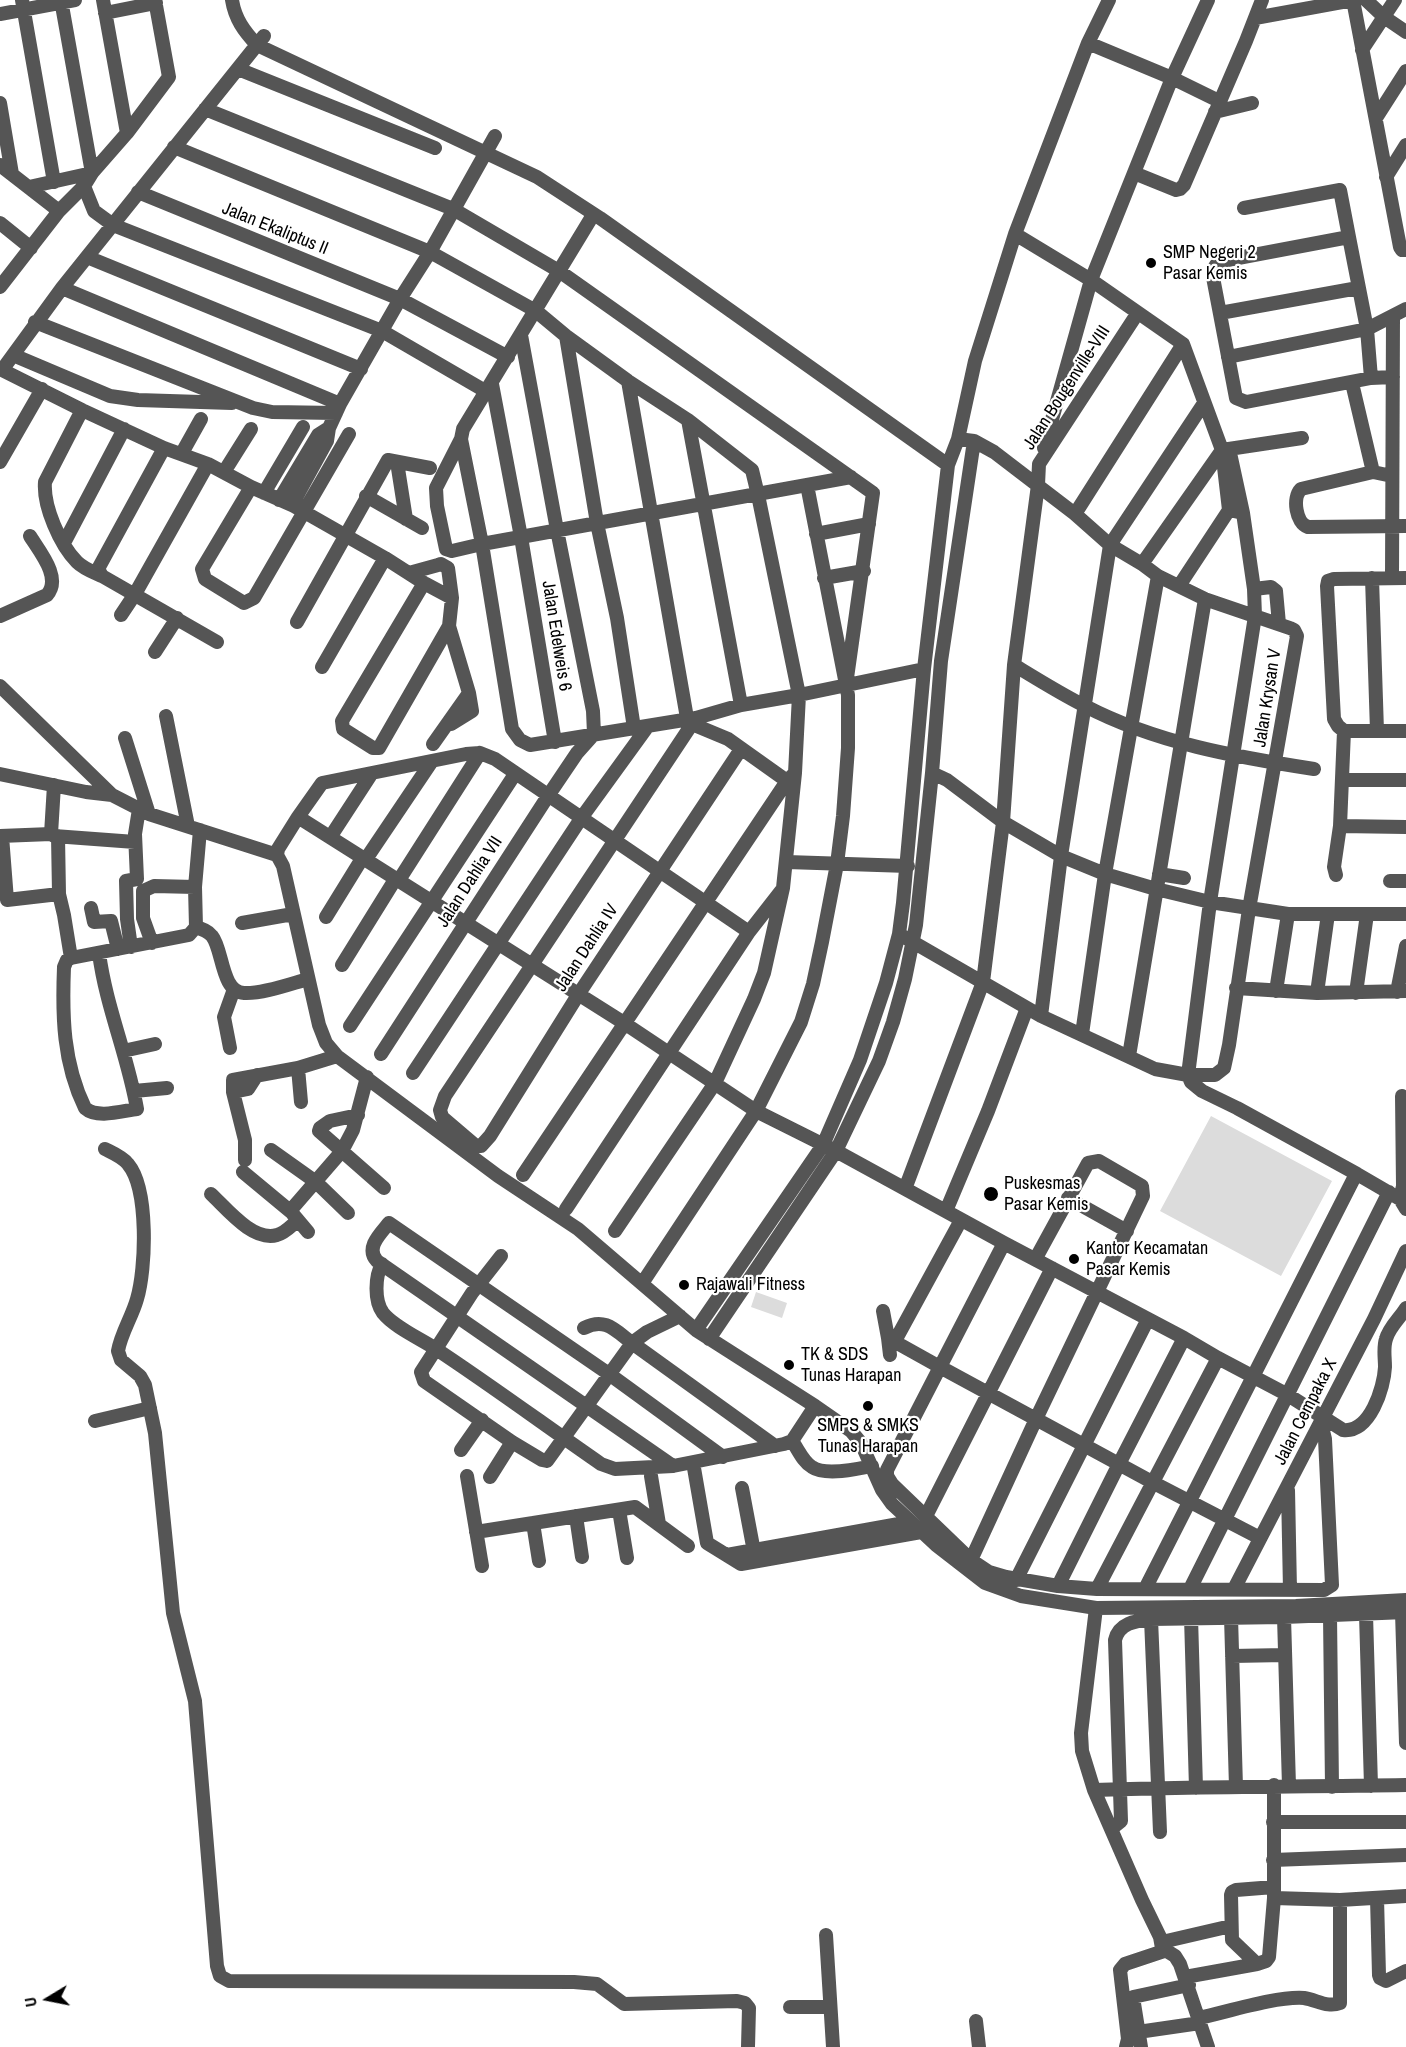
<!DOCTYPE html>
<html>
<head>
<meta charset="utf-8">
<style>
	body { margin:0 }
	#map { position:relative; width:1406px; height:2047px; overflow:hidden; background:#fff; font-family:"Archivo Narrow",sans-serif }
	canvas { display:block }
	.north { position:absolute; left:18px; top:1969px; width:60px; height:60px; -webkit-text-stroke:4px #fff; paint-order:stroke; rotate:260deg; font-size:16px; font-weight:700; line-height:24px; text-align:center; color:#000 }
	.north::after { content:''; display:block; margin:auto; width:21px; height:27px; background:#000; clip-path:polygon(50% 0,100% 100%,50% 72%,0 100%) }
</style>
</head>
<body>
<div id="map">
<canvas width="1406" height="2047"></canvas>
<div class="north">U</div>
</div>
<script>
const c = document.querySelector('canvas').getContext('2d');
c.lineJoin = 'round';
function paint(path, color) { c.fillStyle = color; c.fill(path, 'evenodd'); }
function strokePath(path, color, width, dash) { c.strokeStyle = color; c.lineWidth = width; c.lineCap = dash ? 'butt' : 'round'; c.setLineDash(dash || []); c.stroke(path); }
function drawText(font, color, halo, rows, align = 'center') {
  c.font = font + ' "Archivo Narrow",sans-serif'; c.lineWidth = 4.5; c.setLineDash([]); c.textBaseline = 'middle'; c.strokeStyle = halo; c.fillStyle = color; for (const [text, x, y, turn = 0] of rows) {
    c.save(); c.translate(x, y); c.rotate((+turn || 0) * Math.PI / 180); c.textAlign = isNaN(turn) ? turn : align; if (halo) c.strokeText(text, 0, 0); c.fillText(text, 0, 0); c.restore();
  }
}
paint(new Path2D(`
	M1211 1116 1332 1181 1281 1276 1160 1211Z
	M756 1292 787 1303 782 1318 751 1307Z`), '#dcdcdc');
strokePath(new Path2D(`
	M22 0 54 182
	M103 0 127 133
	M232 0C235 19 244 31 257 45L537 177 600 218 948 465
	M1353 0 1400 247 1402 250H1406
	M1366 0 1384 17 1406 32
	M105 13 156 3
	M0 14 75 0
	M1255 18 1353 0
	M264 36 62 288 2 370 82 410 164 448 208 464 251 487 292 505 385 558 424 583 452 598
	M1088 43 1172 78 1219 101
	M1362 50 1395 0
	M238 69 435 148
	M0 103 12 174
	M205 109 453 209 559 271 873 493 846 685
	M1215 112 1252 103
	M1376 118 1406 71
	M174 147 430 252 536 311 566 336 628 381 688 420 741 705
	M0 165 59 211
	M1134 173 1176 190 1180 189 1184 185 1246 41 1262 0
	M1386 177 1406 145
	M84 186 94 211 113 225 382 331 487 392
	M29 187 92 173 61 0
	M138 192 400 299 508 357
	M1244 208 1340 190 1349 237
	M593 215 463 429 461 439 436 488 437 506 446 549 452 551 482 544 851 477
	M0 223 31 248
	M1015 234 1091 280 1183 344 1222 450 1229 510
	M87 257 361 369
	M0 287 59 211 84 186 92 173 127 133 169 77 155 0
	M62 288 340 404
	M1220 313 1358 288
	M35 322 253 408 272 412 336 413
	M566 336 597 523 617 618 634 728
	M13 355 110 396 138 400 232 403
	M1228 357 1367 329 1406 309
	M1371 378 1367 329 1349 237 1222 261 1216 265 1212 272 1236 398 1246 402 1371 378 1393 377
	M628 381 687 718
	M1352 383 1373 472
	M492 384 521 537 555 742
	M82 410 45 482C43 506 60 545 77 562 84 569 93 572 102 576
	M461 439 482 544 512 729 520 740 530 745 696 718 741 705 799 695 924 669
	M164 448 98 569 102 576 217 642
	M1044 448 1091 280 1172 78 1208 0
	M1222 450 1302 438
	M182 453 201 419
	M1230 453 1243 513
	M0 462 42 389
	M397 462 406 519
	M224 472 251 429
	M1392 476 1373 472 1301 489C1292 498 1296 523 1308 527L1406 526
	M251 487 202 569 205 579 244 603 254 598 349 434
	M264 493 303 427
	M366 496 422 528
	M279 500 318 435 329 428
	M292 505 327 441 329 428 340 404 400 299 430 252 495 136
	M1229 510 1243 513 1254 589 1255 616 1210 902 1188 1075 1191 1082 1202 1091 1237 1108 1357 1174
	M1075 514 1183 344
	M816 534 869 524
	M64 543 124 429
	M1142 564 1222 450
	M409 573 438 565 441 564 448 568 452 598 449 626 469 693 433 744
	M824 578 864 571
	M1372 578 1377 731
	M1392 578 1393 316
	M1406 578 1334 579 1328 581 1327 586 1334 719 1338 726 1344 731H1406
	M424 583 342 721 343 729 373 748H379L449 626
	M1179 586 1229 510
	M1254 589 1271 587 1276 591 1279 624
	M121 615 135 594 208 464
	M0 616 47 595C62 578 40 552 30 536
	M297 622 388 460 430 468
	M155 652 177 618
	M1014 665C1037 679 1061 694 1085 706 1156 743 1236 757 1314 769
	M322 667 385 558
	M0 686 112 795 149 814 277 855 283 866 319 1025 326 1043 337 1056 498 1176 578 1229 696 1330 815 1406 851 1431 861 1443 882 1490 892 1504 936 1545 985 1583 1021 1596 1096 1608 1296 1606 1406 1600
	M166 716 188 826
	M696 718 445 1096 440 1110 442 1117 476 1146H481L490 1136 578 995 741 749
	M451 724 472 711 469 693
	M692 724 728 739 787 781
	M125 738 149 814
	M932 773 947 780 1003 822 1061 856 1105 874 1156 889 1210 902 1288 914H1406
	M0 774 86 792 112 795
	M1342 780H1406
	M298 817 322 783 466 754 480 753
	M1340 826 1406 827
	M51 834 54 836 135 842
	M0 836 51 834 54 785
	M2 836 7 900 59 894
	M58 836 59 894 64 915 71 958
	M331 836 372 773
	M277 855 278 849 298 817 624 1023 756 1111 836 1151 1004 1243 1184 1338 1218 1358 1288 1395 1343 1430C1370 1433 1384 1388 1385 1367 1385 1357 1383 1348 1386 1339 1389 1327 1400 1318 1406 1308
	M366 859 432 761
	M787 862 908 866
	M1159 874 1184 878
	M1336 875 1334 867 1340 826 1344 731
	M399 880 480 753 495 759 749 932 566 1209
	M1390 881H1406
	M91 908 94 922 111 921 118 949
	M326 917 363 857
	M242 923 293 914
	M196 927C202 929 208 931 212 936 223 949 221 992 244 993 263 994 290 984 308 979
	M749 932 781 891
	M899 934 1041 1016 1155 1069 1188 1075H1215L1224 1068 1229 1045 1249 909 1297 636 1294 630 1290 628 1205 599 1158 576 1142 564 1110 545 1075 514 994 452 974 441 958 439
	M152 943 143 918V891L154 886 195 887
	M131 947 127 919 126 881 137 879 135 834 139 809
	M99 953C106 1007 128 1056 137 1109 122 1111 97 1119 85 1108 63 1063 62 1016 64 967L67 960 71 958 189 935 196 927 195 887 200 830
	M342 965 396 878
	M1236 988 1317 993 1406 991
	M1276 991 1288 914
	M1397 992 1406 946
	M1317 993 1328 914
	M1356 993 1367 914
	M1041 1016 1061 856 1110 545 1204 403
	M350 1026 515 774
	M1082 1034 1105 874 1158 576
	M230 1048 224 1017 234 989
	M123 1051 155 1044
	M381 1054 548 796 577 753 594 734 593 711 557 530 521 335
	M1129 1056 1205 599
	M298 1068 337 1056
	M413 1073 582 817 648 726
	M134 1091 167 1088
	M233 1092 248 1089 257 1075
	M358 1115 330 1121 320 1128 319 1131 384 1188
	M105 1149C113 1153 123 1157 128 1164 149 1189 146 1269 137 1299 132 1317 121 1333 118 1351L121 1360 140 1376 145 1385 155 1433 173 1613 195 1701 217 1966 220 1976 229 1981 574 1982 597 1984 624 2004 737 2001 745 2003 749 2008 748 2047
	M271 1150 316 1182 348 1213
	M245 1160V1140L233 1092V1080L298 1068 301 1102
	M243 1172 290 1211 342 1151 353 1130 367 1077
	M523 1175 787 781 795 773
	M905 1189 983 982 1003 822 1014 665 1038 485 1039 464 1137 314
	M211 1194C227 1209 253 1242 277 1235 285 1233 291 1226 297 1221
	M1068 1198 1127 1231
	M1400 1199 1403 1186 1402 1096
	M946 1211 988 1111 1027 1008
	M292 1213 308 1232
	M615 1231 715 1083 754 999 764 973 783 888 795 773 799 695 758 495 752 470 688 420
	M501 1256 472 1293 421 1372 424 1381 512 1442 542 1460 547 1461 632 1343C615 1330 605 1317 584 1328
	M382 1264C375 1276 374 1301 383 1313 394 1327 421 1339 436 1349 492 1386 546 1426 601 1464L615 1469 673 1466 784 1444 792 1441 815 1406
	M645 1279 756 1111 801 1022 813 984 822 942 837 864 843 816 848 748V695L807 485
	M883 1311 888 1338 940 1367 1004 1243
	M680 1316 647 1332 632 1343 775 1446
	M696 1330 823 1145 860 1060 886 983 899 934 903 903 924 669 948 465 958 439 975 361 1015 234 1088 43 1109 0
	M888 1338 890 1355
	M709 1339 836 1151 879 1061 893 1022 905 979 916 925 932 773 941 661 974 441
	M895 1341 961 1220
	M95 1421 150 1408
	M792 1441C798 1449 803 1462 812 1467 825 1476 858 1469 872 1466
	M461 1450 482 1420
	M673 1466 377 1261C365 1248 380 1234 389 1223L609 1374 723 1457
	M694 1468 707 1543 741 1564 921 1532
	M467 1476 482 1566
	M651 1476 659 1524
	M490 1477 512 1442
	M742 1488 755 1557
	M1288 1490 1290 1590
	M619 1510 627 1558
	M576 1516 582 1557
	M926 1516 1052 1268
	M533 1523 539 1561
	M476 1532 635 1507 688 1546
	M1260 1538 1152 1482 940 1367 887 1470V1476L892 1484 971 1560 989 1572 1006 1577 1058 1586 1097 1589 1324 1590 1332 1585 1325 1439 1321 1423
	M727 1555 910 1522
	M971 1560 1036 1419 1143 1196 1142 1186 1099 1161 1088 1163 1036 1258
	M1016 1580 1148 1319
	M1058 1586 1119 1464 1184 1338
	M1097 1589 1218 1358
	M1145 1589 1353 1180 1357 1174 1400 1199 1406 1209
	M1190 1589 1389 1192
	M1234 1589 1374 1319 1406 1251
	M1096 1608 1081 1733 1082 1751 1094 1790 1142 1900 1160 1937 1162 1948 1175 1956 1180 1964 1208 2047
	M1402 1612 1406 1743
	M1366 1614 1371 1786
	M1330 1615 1332 1787
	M1191 1617 1196 1788
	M1231 1617 1236 1787
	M1284 1617 1289 1786
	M1151 1619 1160 1832
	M1232 1656 1285 1655
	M1274 1785V1898L1340 1900 1406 1896
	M1094 1790C1198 1786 1302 1787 1406 1785
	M1273 1822H1406
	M1111 1829 1121 1821 1115 1640C1119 1623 1135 1621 1151 1619L1284 1617 1406 1612
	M1273 1860 1406 1855
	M1274 1887 1236 1890 1232 1892 1231 1895 1232 1940 1257 1964 1266 1961 1269 1957 1274 1898
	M1377 1898 1379 1975 1380 1978 1386 1981 1406 1971
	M826 1935 833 2047
	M1162 1942 1231 1926
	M1185 1977 1257 1964
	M790 2007H830
	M1199 2018C1227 2012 1277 1996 1304 1998 1317 2000 1328 2008 1340 2003V1900
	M976 2021 979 2047
	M1138 2032 1200 2023
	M1126 2047 1128 2039 1120 1970 1125 1964 1167 1950
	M1141 2047 1133 1997 1189 1985`), '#555', 14);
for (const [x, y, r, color] of [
	[1151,263,6,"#000"],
	[991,1194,8,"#000"],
	[1074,1259,6,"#000"],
	[684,1285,6,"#000"],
	[789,1365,6,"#000"],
	[868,1406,6,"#000"]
]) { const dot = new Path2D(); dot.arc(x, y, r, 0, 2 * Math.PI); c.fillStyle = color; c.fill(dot); strokePath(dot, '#fff', 2); }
drawText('18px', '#000', '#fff', [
	["Jalan Ekaliptus II",275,229,22],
	["Jalan Bougenville-VIII",1067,388,-57],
	["Jalan Edelweis 6",556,636,81],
	["Jalan Krysan V",1268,698,-81],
	["Jalan Dahlia VII",470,882,-57],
	["Jalan Dahlia IV",587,948,-57],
	["Jalan Cempaka X",1306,1412,-63]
]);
drawText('18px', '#000', '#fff', [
	["SMP Negeri 2",1163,253],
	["Pasar Kemis",1163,274],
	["Puskesmas",1004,1184],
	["Pasar Kemis",1004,1205],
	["Kantor Kecamatan",1086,1249],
	["Pasar Kemis",1086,1270],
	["Rajawali Fitness",696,1285],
	["TK & SDS",801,1355],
	["Tunas Harapan",801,1376],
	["SMPS & SMKS",868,1426,"center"],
	["Tunas Harapan",868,1447,"center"]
], 'left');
</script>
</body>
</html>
